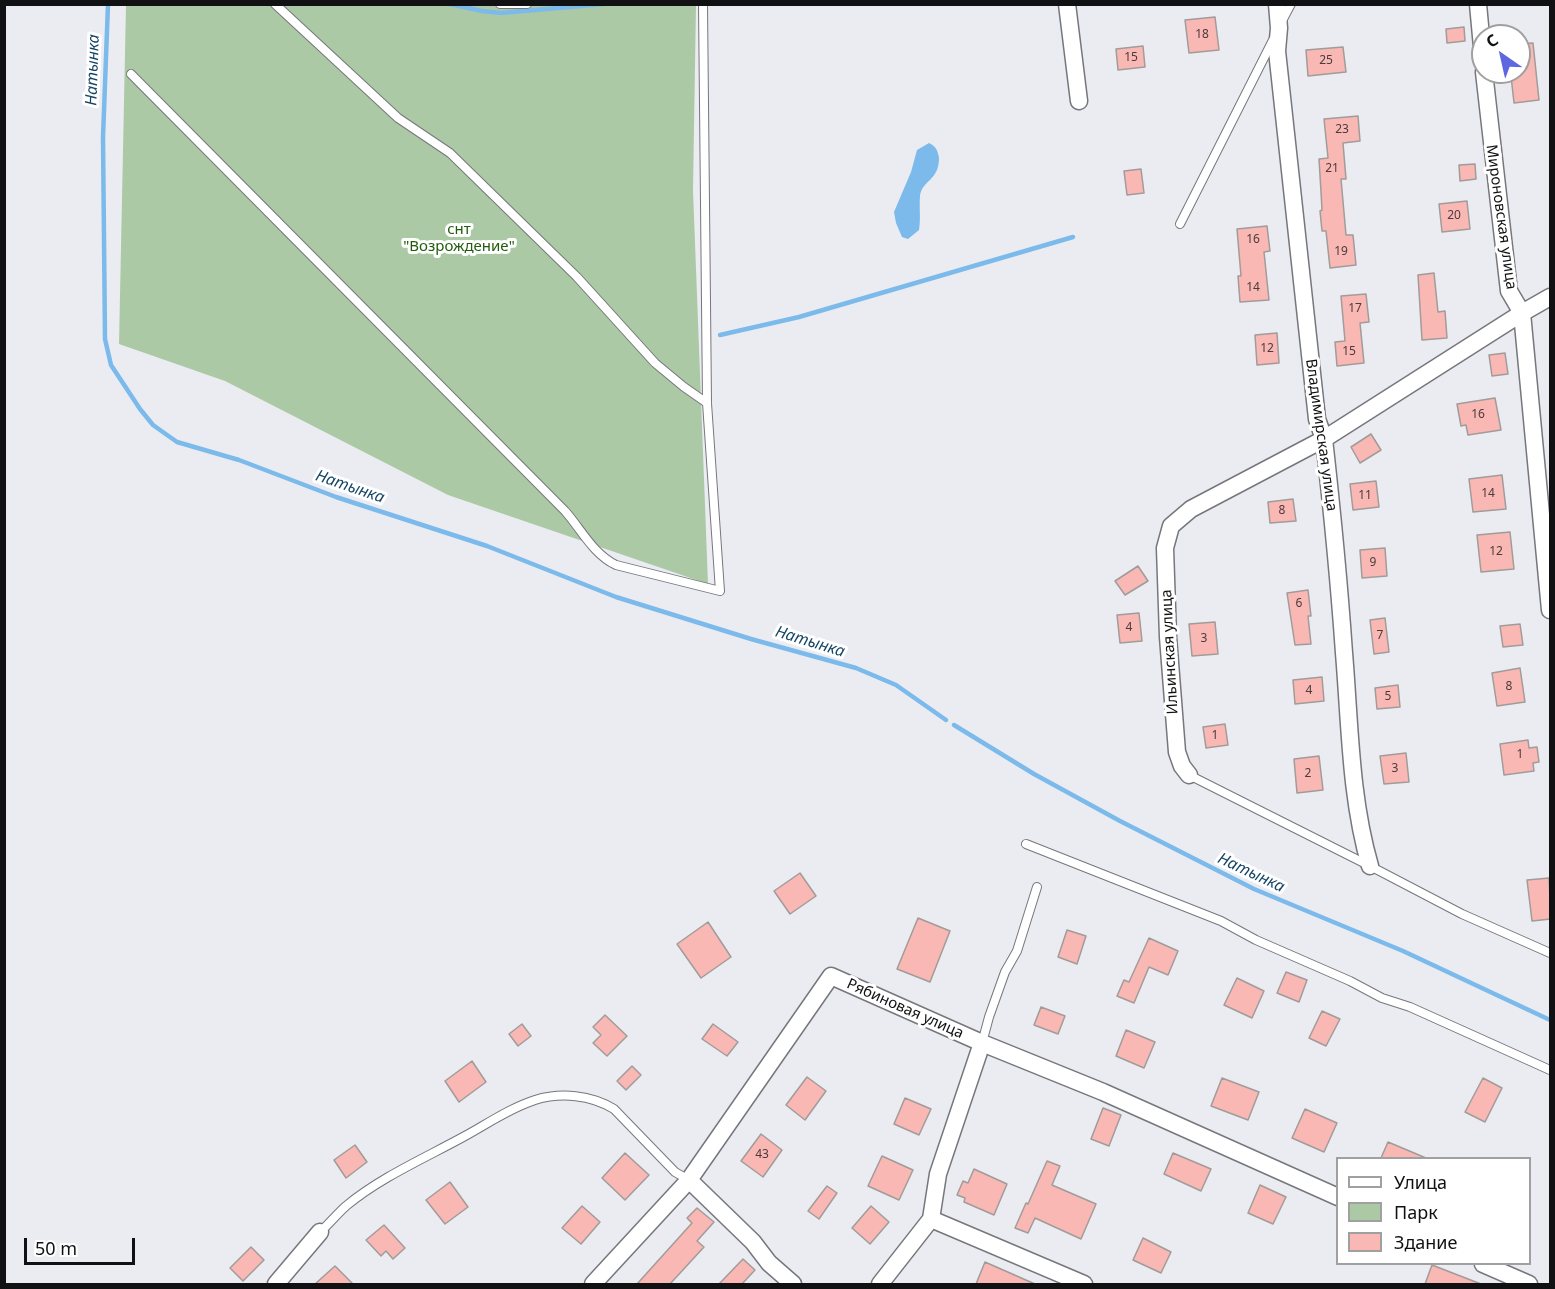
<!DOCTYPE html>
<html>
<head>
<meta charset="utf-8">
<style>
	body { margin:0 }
	#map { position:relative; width:1555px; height:1289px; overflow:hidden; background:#ebecf2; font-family:"Noto Sans",sans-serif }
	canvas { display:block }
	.frame { position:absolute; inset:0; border:6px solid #111113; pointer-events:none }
	.legend { position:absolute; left:1336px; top:1157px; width:195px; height:108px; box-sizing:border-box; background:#fff; border:2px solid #a0a0a1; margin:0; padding:8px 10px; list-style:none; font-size:18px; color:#111113 }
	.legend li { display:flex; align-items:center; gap:12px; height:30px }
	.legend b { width:30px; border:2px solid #a0a0a1 }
	.north { position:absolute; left:1471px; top:24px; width:60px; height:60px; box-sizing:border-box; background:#fff; border:2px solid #a0a0a1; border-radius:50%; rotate:326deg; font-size:16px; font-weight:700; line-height:24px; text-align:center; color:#111113 }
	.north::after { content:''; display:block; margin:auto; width:21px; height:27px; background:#5d67df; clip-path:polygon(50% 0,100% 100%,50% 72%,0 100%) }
	.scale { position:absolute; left:24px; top:1238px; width:111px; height:27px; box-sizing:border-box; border:3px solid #111113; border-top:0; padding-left:8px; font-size:18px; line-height:21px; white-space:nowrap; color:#111113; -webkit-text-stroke:4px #fff; paint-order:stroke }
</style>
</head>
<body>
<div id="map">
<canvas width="1555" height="1289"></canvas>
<div class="frame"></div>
<ul class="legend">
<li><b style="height:8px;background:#fff"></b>Улица</li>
<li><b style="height:16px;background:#acc9a5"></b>Парк</li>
<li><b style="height:16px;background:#f9b8b3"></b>Здание</li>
</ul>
<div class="north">С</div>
<div class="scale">50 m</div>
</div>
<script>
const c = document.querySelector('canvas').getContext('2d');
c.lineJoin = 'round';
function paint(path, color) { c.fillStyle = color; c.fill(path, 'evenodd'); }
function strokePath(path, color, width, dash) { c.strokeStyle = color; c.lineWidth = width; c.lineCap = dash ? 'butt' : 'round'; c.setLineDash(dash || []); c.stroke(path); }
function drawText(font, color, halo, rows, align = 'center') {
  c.font = font + ' "Noto Sans",sans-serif'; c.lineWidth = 6; c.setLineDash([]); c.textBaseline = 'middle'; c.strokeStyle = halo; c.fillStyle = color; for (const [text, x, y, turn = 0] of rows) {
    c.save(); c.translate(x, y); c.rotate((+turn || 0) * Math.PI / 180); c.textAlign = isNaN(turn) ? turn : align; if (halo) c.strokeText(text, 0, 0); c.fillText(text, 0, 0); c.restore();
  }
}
paint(new Path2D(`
	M126 5H696L693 190 708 584 448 495 225 381 119 344Z`), '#acc9a5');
paint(new Path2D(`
	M929 143C936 146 938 151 939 158 939 181 922 180 920 196 919 207 921 218 919 230L908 239 902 237 896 223 894 212 911 172 917 150Z`), '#7bbaea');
strokePath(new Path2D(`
	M108 4 103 137 105 339 111 365 140 409 153 425 177 442 239 460 336 497 487 546 616 597 751 639 856 668 896 685 946 720
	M450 4 482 11 501 13 604 4
	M720 335 799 317 1073 237
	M954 725 1034 774 1120 821 1254 889 1403 951 1550 1020`), '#7bbaea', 4.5);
const building = new Path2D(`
	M1215 17 1219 50 1189 53 1185 20Z
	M1464 27 1465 41 1447 43 1446 29Z
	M1533 43 1539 100 1514 103 1511 76 1519 75V44Z
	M1143 46 1145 67 1118 70 1116 49Z
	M1343 47 1346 72 1308 76 1306 50Z
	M1358 116 1360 141 1343 143 1346 179H1341L1346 235H1353L1356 265 1330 268 1326 231H1322L1320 211 1322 210 1321 192 1319 159 1328 158 1324 119Z
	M1475 164 1476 179 1460 181 1459 165Z
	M1141 169 1144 193 1127 195 1124 171Z
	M1467 201 1470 229 1442 232 1439 204Z
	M1267 226 1270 251 1264 252 1269 300 1240 302 1238 276H1241L1237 229Z
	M1434 273 1438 312 1445 311 1447 338 1422 340 1418 275Z
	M1366 294 1369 322 1360 323 1364 363 1337 366 1335 342 1345 341 1341 296Z
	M1277 333 1279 363 1257 365 1255 335Z
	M1505 353 1508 374 1492 376 1489 355Z
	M1495 398 1501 430 1468 435 1466 425 1461 426 1457 404Z
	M1371 434 1381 450 1360 463 1351 447Z
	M1502 475 1506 509 1473 512 1469 479Z
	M1376 481 1379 507 1353 510 1350 484Z
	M1293 499 1296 521 1270 523 1268 502Z
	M1510 532 1514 569 1481 572 1477 535Z
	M1385 548 1387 576 1362 578 1360 550Z
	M1138 566 1148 581 1125 595 1115 581Z
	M1308 590 1311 616H1308L1311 644 1295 645 1287 593Z
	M1139 613 1142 641 1120 643 1117 615Z
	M1385 618 1389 652 1374 654 1370 620Z
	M1215 622 1218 654 1192 656 1189 624Z
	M1520 624 1523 645 1503 647 1500 626Z
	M1520 668 1525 702 1497 706 1492 673Z
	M1322 677 1324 701 1295 704 1293 680Z
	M1398 685 1400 707 1377 709 1375 688Z
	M1225 724 1228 745 1206 748 1203 727Z
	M1528 740 1529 748 1537 747 1539 762 1533 763 1534 771 1504 775 1500 744Z
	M1406 753 1409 782 1384 784 1380 756Z
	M1319 756 1323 790 1297 793 1294 759Z
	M800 873 816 896 790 914 774 891Z
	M1549 878 1551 919 1532 921 1527 880Z
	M918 918 950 931 930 982 897 969Z
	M708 922 731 957 701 978 677 944Z
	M1067 930 1086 936 1077 964 1058 957Z
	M1149 938 1178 951 1168 975 1149 967 1134 1003 1117 996 1124 980 1129 982Z
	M1286 972 1307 980 1299 1002 1277 993Z
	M1237 978 1264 991 1252 1018 1224 1005Z
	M1041 1007 1065 1016 1058 1034 1034 1025Z
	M1322 1011 1340 1019 1326 1046 1309 1038Z
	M605 1015 627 1036 607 1056 593 1043 601 1035 593 1027Z
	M522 1024 531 1036 518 1046 509 1034Z
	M713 1024 738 1042 727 1056 702 1039Z
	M1126 1030 1155 1042 1144 1068 1116 1056Z
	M472 1061 486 1082 459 1102 445 1081Z
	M632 1066 641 1075 626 1090 617 1081Z
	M807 1077 826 1091 805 1120 786 1105Z
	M1222 1078 1259 1092 1248 1120 1211 1106Z
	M1483 1078 1502 1088 1485 1122 1465 1112Z
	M905 1098 931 1109 919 1135 894 1124Z
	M1103 1108 1121 1115 1109 1146 1091 1139Z
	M1305 1109 1337 1123 1324 1152 1292 1138Z
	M761 1134 782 1150 763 1177 741 1161Z
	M1388 1142 1426 1158H1381Z
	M355 1145 367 1162 346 1178 334 1160Z
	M625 1153 649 1175 625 1200 602 1178Z
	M1173 1153 1211 1169 1201 1191 1164 1174Z
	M882 1156 913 1170 899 1200 868 1186Z
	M1047 1161 1060 1166 1052 1185 1096 1204 1081 1239 1035 1218 1028 1233 1015 1228 1026 1203 1028 1204Z
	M974 1169 1007 1184 994 1215 964 1202 965 1198 957 1195 963 1181 968 1183Z
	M450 1182 468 1207 445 1224 426 1200Z
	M1260 1185 1286 1197 1273 1224 1248 1213Z
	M827 1186 837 1193 819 1219 808 1211Z
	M582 1206 600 1222 581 1244 562 1228Z
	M871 1206 889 1222 870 1244 852 1228Z
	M697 1208 714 1222 697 1241 704 1247 670 1284H637L692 1223 687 1218Z
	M384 1225 405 1248 393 1259 386 1251 381 1256 366 1240Z
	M1143 1238 1171 1252 1161 1273 1133 1260Z
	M251 1247 264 1260 243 1281 230 1268Z
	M743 1259 755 1270 742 1284H719Z
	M985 1262 1035 1284H976Z
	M1432 1265 1481 1284H1425Z
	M335 1266 353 1284H315Z`);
paint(building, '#f9b8b3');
strokePath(building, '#a19b9a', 1.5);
const service = new Path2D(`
	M275 4 398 118 450 153 577 277 655 363 684 387 707 403
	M500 4H527
	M1281 23 1291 4
	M131 74 565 511C581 529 593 554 616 565L720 591 707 403 703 4
	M1180 224 1273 40
	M1189 775 1370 866 1462 914 1550 953
	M1026 844 1221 921 1256 940 1350 981 1382 998 1410 1007 1550 1070
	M982 1043 989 1017 1005 972 1017 951 1037 887
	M320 1232C329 1224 337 1214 346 1206 381 1177 425 1158 465 1136 487 1124 510 1108 535 1100 561 1092 591 1095 614 1109L675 1172 689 1180`);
const minor = new Path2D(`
	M1067 4 1079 101
	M1277 4 1279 28 1277 51 1317 419 1324 439C1332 510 1339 581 1344 653 1350 724 1350 797 1370 866
	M1478 4 1483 58
	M1484 72 1509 291 1522 313 1550 610
	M1189 775 1182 766 1177 752 1168 637 1165 548 1171 526 1191 509 1324 439 1522 313 1550 297
	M689 1180 753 1242 769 1263 793 1284
	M931 1219 938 1174 982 1043
	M1483 1264 1529 1284
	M276 1284 320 1232
	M593 1284 689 1180 831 976 982 1043 1103 1092 1338 1197
	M880 1284 931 1219 1084 1284`);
strokePath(service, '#76777c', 10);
strokePath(minor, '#76777c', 19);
strokePath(service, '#fff', 8);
strokePath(minor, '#fff', 16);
drawText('12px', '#4b3b3b', null, [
	["18",1202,35],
	["15",1131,58],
	["25",1326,61],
	["23",1342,130],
	["21",1332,169],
	["20",1454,216],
	["16",1253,240],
	["19",1341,252],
	["14",1253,288],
	["17",1355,309],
	["12",1267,349],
	["15",1349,352],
	["16",1478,415],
	["14",1488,494],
	["11",1365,496],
	["8",1282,511],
	["12",1496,552],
	["9",1373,563],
	["6",1299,604],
	["4",1129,628],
	["7",1380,636],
	["3",1204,639],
	["8",1509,687],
	["4",1309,691],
	["5",1388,697],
	["1",1215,736],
	["1",1520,755],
	["3",1395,769],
	["2",1308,774],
	["43",762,1155]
]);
drawText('15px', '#111113', '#fff', [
	["Мироновская улица",1501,217,82],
	["Владимирская улица",1321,435,82],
	["Ильинская улица",1170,652,-93],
	["Рябиновая улица",905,1009,24]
]);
drawText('15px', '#205c0c', '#fff', [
	["снт",459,230],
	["\"Возрождение\"",459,247]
]);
drawText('italic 16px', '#154565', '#fff', [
	["Натынка",93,70,-88],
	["Натынка",350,487,19],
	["Натынка",810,642,17],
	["Натынка",1251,873,25]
]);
</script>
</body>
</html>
